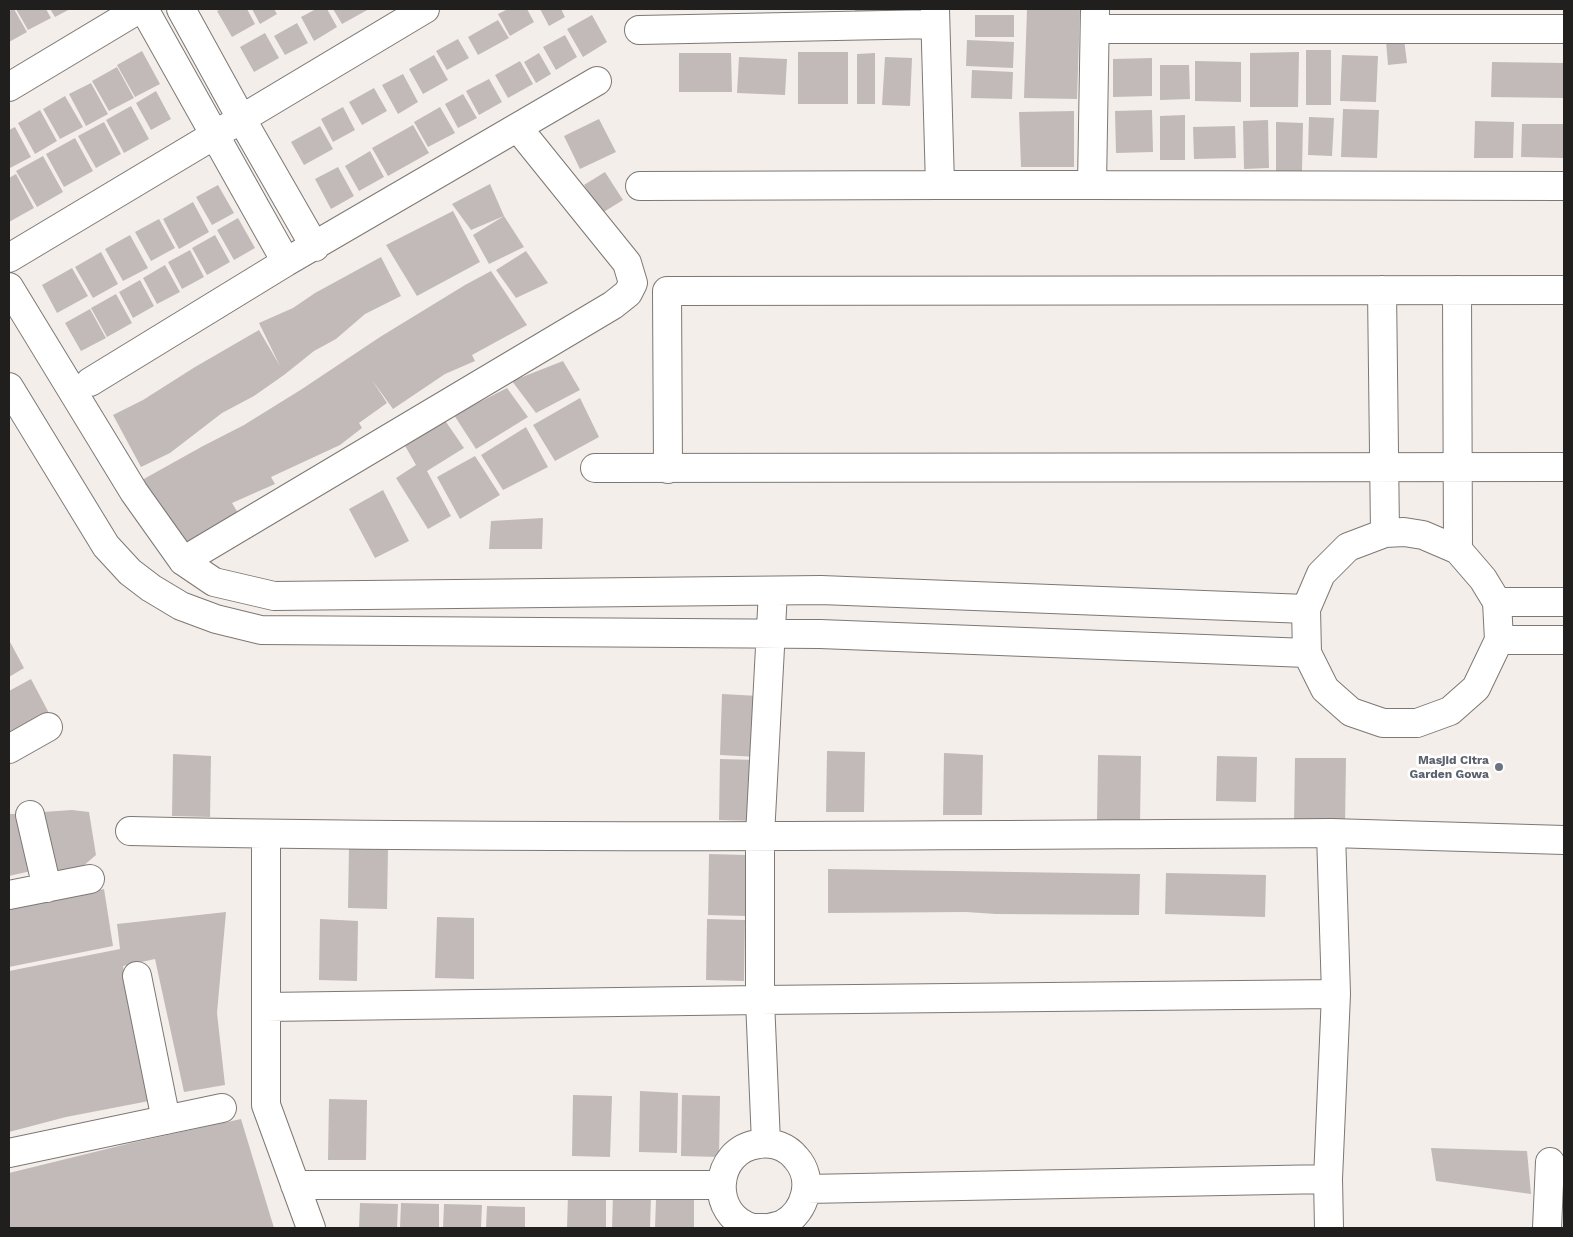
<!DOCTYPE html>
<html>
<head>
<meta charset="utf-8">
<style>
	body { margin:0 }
	#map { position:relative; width:1573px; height:1237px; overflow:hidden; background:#f4eeea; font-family:"Work Sans",sans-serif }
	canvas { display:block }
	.frame { position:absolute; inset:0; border:10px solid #211f1d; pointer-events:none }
</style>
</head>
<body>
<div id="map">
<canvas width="1573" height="1237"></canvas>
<div class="frame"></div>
</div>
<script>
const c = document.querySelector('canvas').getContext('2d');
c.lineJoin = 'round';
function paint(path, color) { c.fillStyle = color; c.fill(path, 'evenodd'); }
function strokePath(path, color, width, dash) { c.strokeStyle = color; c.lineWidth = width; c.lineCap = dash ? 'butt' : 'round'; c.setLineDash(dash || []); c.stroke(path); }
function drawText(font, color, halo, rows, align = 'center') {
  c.font = font + ' "Work Sans",sans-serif'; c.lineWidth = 5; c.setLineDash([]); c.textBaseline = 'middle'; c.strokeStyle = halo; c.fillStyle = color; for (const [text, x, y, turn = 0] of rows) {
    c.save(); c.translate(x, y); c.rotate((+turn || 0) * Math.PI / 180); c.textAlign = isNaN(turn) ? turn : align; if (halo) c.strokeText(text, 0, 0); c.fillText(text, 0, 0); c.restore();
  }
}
paint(new Path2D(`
	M14 9 27 32 9 42V11Z
	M16 9H46L51 18 28 30Z
	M50 9H70L55 17Z
	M221 9H247L255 24 232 37 217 11Z
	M252 9H274L277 14 260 24Z
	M316 9H327L337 27 314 41 301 17Z
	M333 9H369L342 24Z
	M508 9H527L534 22 510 36 498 14Z
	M540 9H561L565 17 549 26Z
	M855 9H876V14L855 15Z
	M1027 9H1080L1077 99 1024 98Z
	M592 15 607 42 583 57 567 29Z
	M975 15H1014V37H975Z
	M498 20 509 38 478 55 468 37Z
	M297 23 308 43 285 55 274 36Z
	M265 33 279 58 254 72 240 47Z
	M565 35 577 57 556 70 543 47Z
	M458 39 469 58 447 70 436 51Z
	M1404 39 1407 63 1388 65 1386 41Z
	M967 40 1014 42 1013 68 966 66Z
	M1306 50H1331V105H1306Z
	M142 51 160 84 135 97 117 65Z
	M798 52H848V104H798Z
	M1299 52 1298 107H1250V53Z
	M539 53 551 74 536 83 524 62Z
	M679 53H731L732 92H679Z
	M875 53V104H857V54Z
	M434 55 448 80 423 94 409 69Z
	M1342 55 1378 56 1376 102 1340 101Z
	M739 57 787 59 785 95 737 93Z
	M885 57 912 58 910 106 882 105Z
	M1152 58V96L1113 97V59Z
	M520 61 533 84 508 98 495 75Z
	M1195 61 1241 62V102L1195 101Z
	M1492 62 1564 63V98L1491 97Z
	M1160 65H1189L1190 99 1160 100Z
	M117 67 134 98 109 111 92 81Z
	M972 70 1013 72 1012 99 971 98Z
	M403 74 418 102 398 114 382 85Z
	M489 79 502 102 479 115 466 91Z
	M91 83 108 114 86 126 69 94Z
	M374 88 387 111 362 125 349 102Z
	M156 91 171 119 151 130 136 103Z
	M463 94 477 118 458 128 445 104Z
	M65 96 83 127 60 139 43 109Z
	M131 106 149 139 124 153 106 120Z
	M343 107 355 130 333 142 321 119Z
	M440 107 455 133 428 147 414 122Z
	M1343 109 1379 110 1377 158 1341 157Z
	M40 110 57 141 35 154 18 123Z
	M1152 110 1153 152 1116 153 1115 111Z
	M1074 111V167H1021L1019 112Z
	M1185 115V160H1160V116Z
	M1309 117 1334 118 1332 156 1308 155Z
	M599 119 616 152 580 169 564 136Z
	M1268 120 1269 168 1244 169 1243 121Z
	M1475 121 1514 122 1513 158H1474Z
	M104 122 121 154 96 168 78 136Z
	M1276 122 1303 123 1302 171H1276Z
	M1522 124H1564V158L1521 157Z
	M413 125 429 153 388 176 372 148Z
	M320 126 333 149 304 165 291 142Z
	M1235 126 1236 158 1194 159 1193 127Z
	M15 127 31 157 10 168 9 130Z
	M75 138 93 171 64 187 46 154Z
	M370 151 384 177 359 191 345 166Z
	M43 156 63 192 37 207 16 171Z
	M338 167 354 196 331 209 315 179Z
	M605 172 623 200 602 213 584 185Z
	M16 174 34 208 9 222V178Z
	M490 184 504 216 524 247 489 264 473 235 504 216 471 230 452 204Z
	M218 185 234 213 212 225 196 197Z
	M193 202 209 232 179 249 163 219Z
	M453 211 480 262 417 296 386 245Z
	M238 218 255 248 234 260 217 230Z
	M159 219 175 248 151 261 135 232Z
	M130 235 148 268 123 281 105 249Z
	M215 235 230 262 207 275 192 248Z
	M190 250 204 277 182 289 168 262Z
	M526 251 548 283 516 298 496 270Z
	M101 252 118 284 93 298 75 267Z
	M381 257 401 296 365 314 336 339 314 351 284 375 254 396 222 413 170 453 141 467 113 415 143 400 195 367 259 330 280 366 259 323 293 308 315 293Z
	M165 265 180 292 157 304 143 278Z
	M72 268 88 296 57 313 42 285Z
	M491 271 527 325 472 355 475 361 445 374 393 409 372 380 387 403 359 423 362 428 340 445 271 477 275 484 232 503 238 513 210 528 184 547 142 480 203 446 244 425 302 389 380 337 465 285Z
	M140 280 154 306 133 318 119 292Z
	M116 294 132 323 107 337 91 308Z
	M90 309 106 338 81 351 65 323Z
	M563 361 580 390 536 413 512 381Z
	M507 388 528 417 476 449 454 415Z
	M580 398 599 437 555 461 533 425Z
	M444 419 464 448 427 471 451 516 428 529 396 478 416 465 404 444Z
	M526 427 548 467 503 490 481 455Z
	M475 456 500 495 460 519 437 477Z
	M383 490 409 541 375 558 349 509Z
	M543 518 542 549H489L491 521Z
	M9 640 24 668 9 677Z
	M31 679 50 715 9 737V691Z
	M722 694 759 696 758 757 720 755Z
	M827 751 865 752 864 812H826Z
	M944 753 983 755 982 815H943Z
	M173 754 211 756 210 817 172 816Z
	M1098 755 1141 756 1140 822 1097 821Z
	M1217 756 1257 757 1256 802 1216 801Z
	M1295 758H1346L1345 826 1294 825Z
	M720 759 758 760V821L719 820Z
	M72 810 89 812 96 855 82 867 57 877 43 812Z
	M9 814H15L31 871 9 876Z
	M349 847 388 848 387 909 348 908Z
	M709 854 747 855 746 916 708 915Z
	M828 869 1140 874 1139 915 996 914 966 912 828 913Z
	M1166 873 1266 875 1265 917 1165 914Z
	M104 889 113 946 9 967V909Z
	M226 912 217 1013 225 1085 184 1092 155 959 123 966 149 1101 66 1117 9 1132V971L120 949 117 924Z
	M437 917 474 918V979L435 978Z
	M320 919 358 921 357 981 319 980Z
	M707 919 745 920 744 981 706 980Z
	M640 1091 678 1093 677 1153 639 1152Z
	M573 1095 612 1096 610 1157 572 1156Z
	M682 1095 720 1096 719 1157 681 1156Z
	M329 1099 367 1100 366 1160H328Z
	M241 1119 274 1228H9V1173L131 1143Z
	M1431 1148 1527 1151 1531 1194 1436 1181Z
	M568 1195 606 1196V1228H567Z
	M613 1195 651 1197 650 1228H612Z
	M656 1199 694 1200V1228H655Z
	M360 1203 398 1204 397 1228H359Z
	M401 1203 439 1204V1228H400Z
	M444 1204 482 1205 481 1228H443Z
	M487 1206 525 1207V1228H486Z`), '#c1bab9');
const minor = new Path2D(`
	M144 9 286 262
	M181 9 241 118 315 247
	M935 9 940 185H1092
	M1095 9 1092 185 1564 186
	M1095 29H1564
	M639 30 935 24
	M9 87 139 9
	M640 186 940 185
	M9 258 425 9
	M9 287 134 492 183 561 214 582 274 596 821 590 1306 609
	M1382 290 1385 533
	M1457 290 1458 550
	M90 382 286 262 597 81
	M9 387 106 546 130 572 151 588 181 606 216 619 261 630 820 634 1307 653
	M595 468 1564 467
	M668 469 667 291 1564 290
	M1404 532 1423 535 1458 550 1483 579 1497 602 1499 640 1476 688 1450 711 1417 723H1383L1351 712 1325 689 1307 653 1306 609 1321 574 1348 547 1385 533Z
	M183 561 613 305 628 293 633 283 627 263 518 128
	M1497 602H1564
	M1499 640H1564
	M9 749 48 727
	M30 815 47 888
	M130 831C530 840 931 835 1331 833L1336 994 1328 1179 1329 1228
	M1331 833 1564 840
	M266 834V1105L311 1228
	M9 895 90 879
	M137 976 166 1120
	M266 1007 760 1000 1336 994
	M766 1143 760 1000V836L773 591
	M9 1153 222 1108
	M295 1185H721
	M806 1189 1328 1179
	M764 1228C761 1228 756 1228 753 1228 708 1216 713 1149 759 1144 774 1142 787 1147 796 1158 815 1179 806 1211 783 1224 779 1226 773 1227 768 1228
	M1547 1228 1550 1162`);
strokePath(minor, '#7d7874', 30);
strokePath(minor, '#fff', 28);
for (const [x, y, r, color] of [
	[1499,767,5,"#6b7280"]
]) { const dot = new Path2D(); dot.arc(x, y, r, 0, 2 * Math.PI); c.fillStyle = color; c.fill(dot); strokePath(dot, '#fff', 2); }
drawText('bold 12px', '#5b616d', '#fff', [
	["Masjid Citra",1489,760],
	["Garden Gowa",1489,774]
], 'right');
</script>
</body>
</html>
